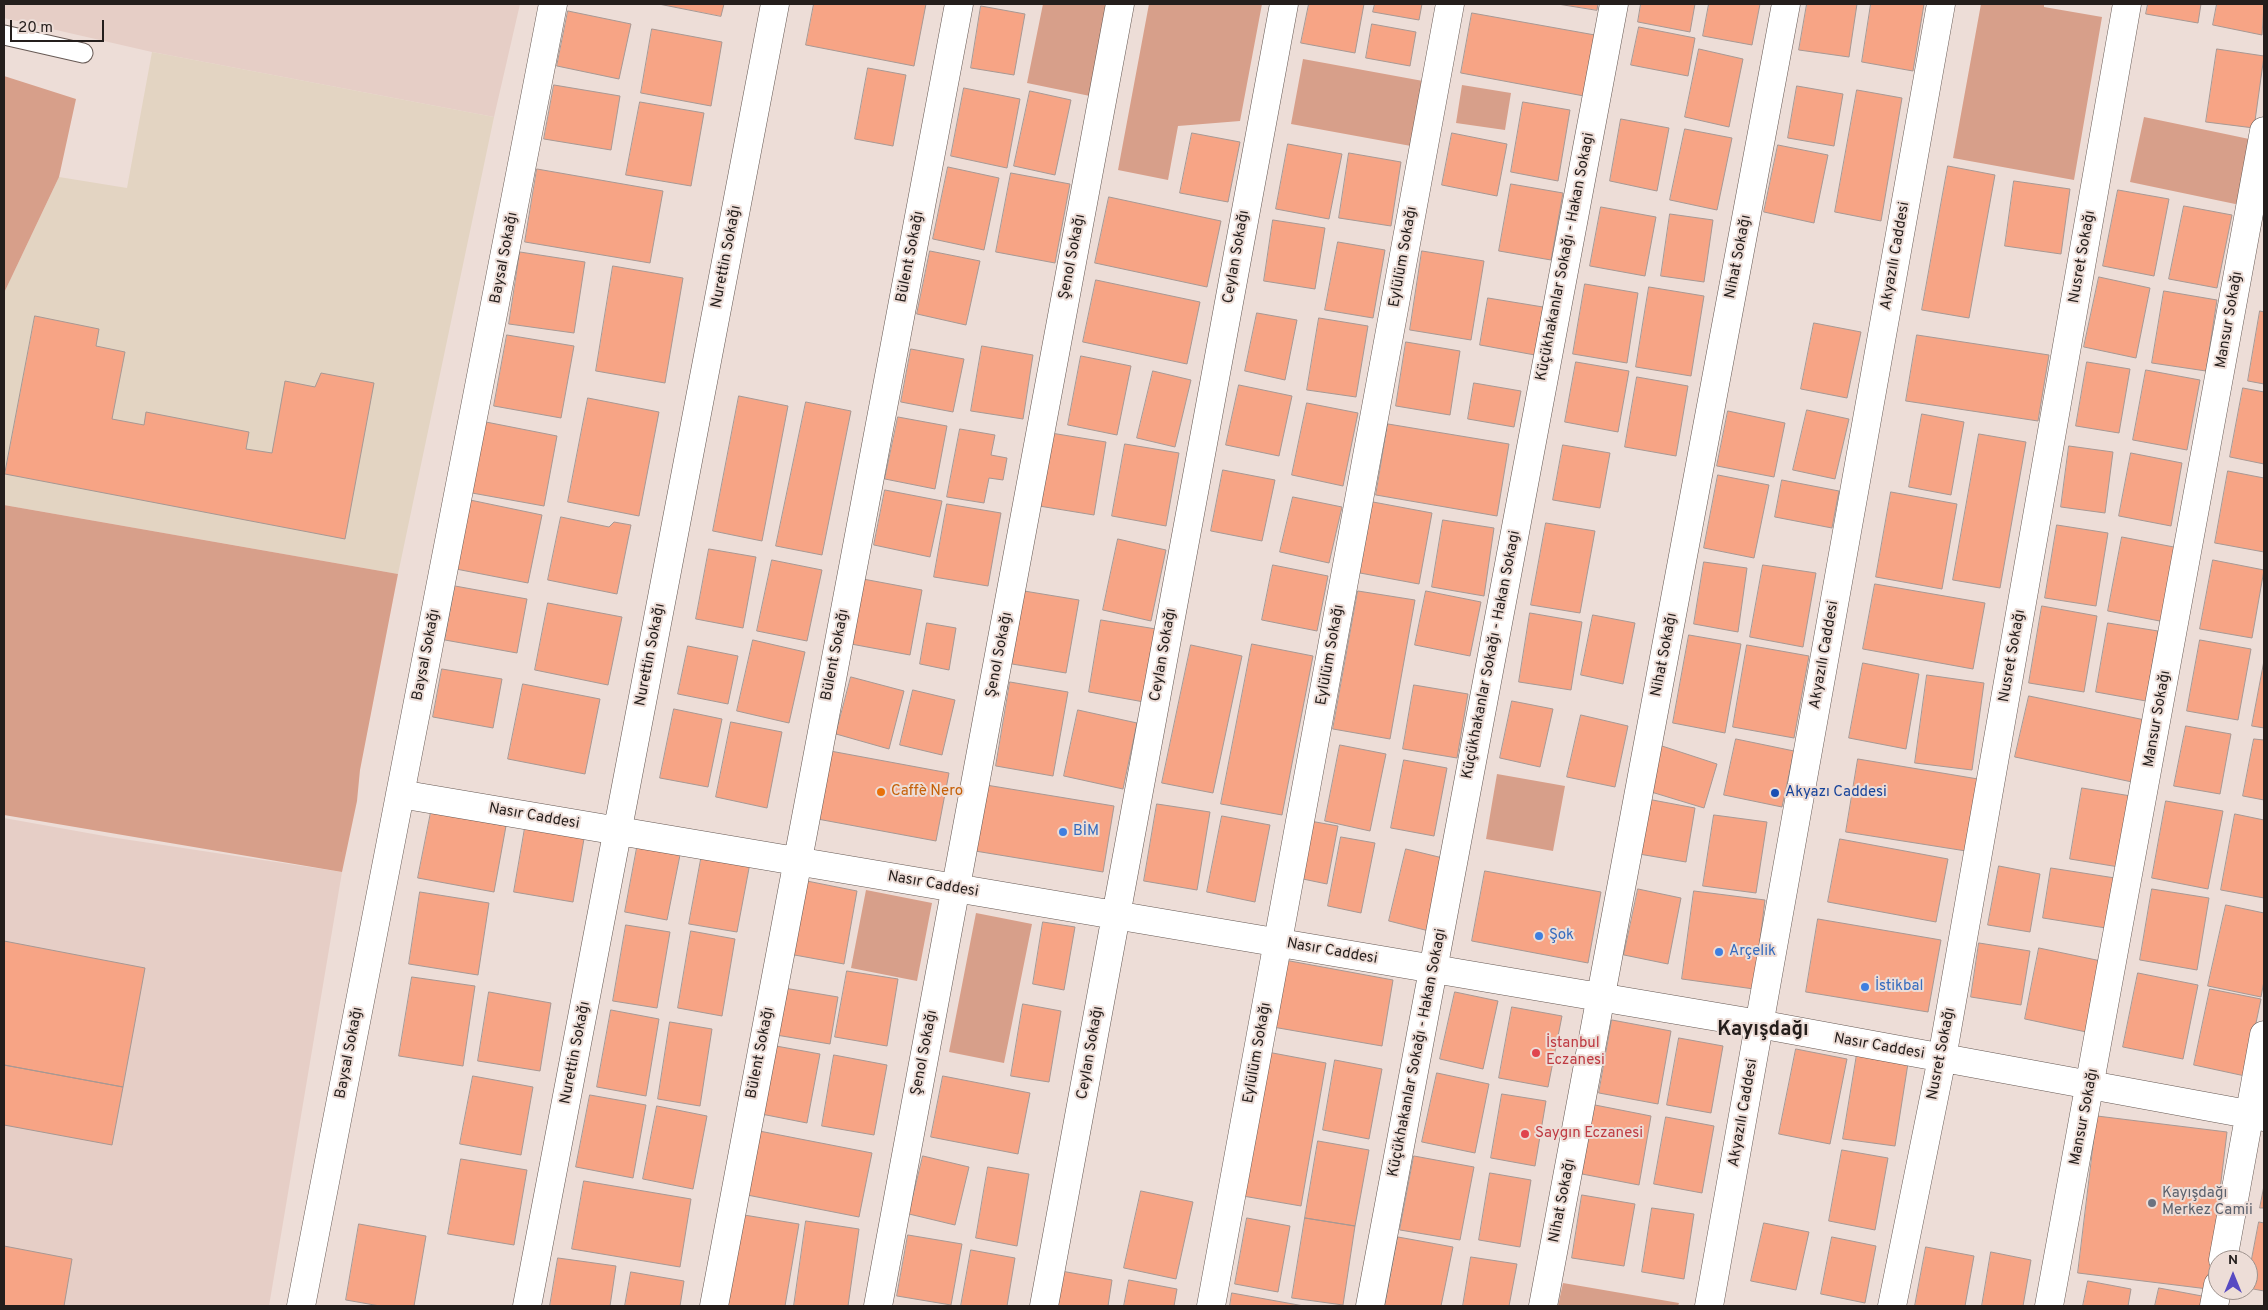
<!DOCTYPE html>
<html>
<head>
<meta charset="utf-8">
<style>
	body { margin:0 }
	#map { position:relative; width:2268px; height:1310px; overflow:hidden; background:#edddd7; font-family:Overpass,sans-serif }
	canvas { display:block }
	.frame { position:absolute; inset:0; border:5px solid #241e1c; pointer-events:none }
	.north { position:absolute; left:2208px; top:1250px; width:50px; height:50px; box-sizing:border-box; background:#edddd7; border:1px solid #9d918c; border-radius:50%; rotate:0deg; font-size:14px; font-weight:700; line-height:20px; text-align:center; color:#241e1c }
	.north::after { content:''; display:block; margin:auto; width:18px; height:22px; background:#574ac2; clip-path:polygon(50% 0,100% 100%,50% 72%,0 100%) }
	.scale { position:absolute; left:10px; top:20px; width:94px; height:22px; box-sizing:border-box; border:2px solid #241e1c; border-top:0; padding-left:6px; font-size:15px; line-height:18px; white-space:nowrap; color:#241e1c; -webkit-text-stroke:4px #edddd7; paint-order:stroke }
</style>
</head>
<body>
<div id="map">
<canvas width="2268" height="1310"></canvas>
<div class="frame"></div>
<div class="north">N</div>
<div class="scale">20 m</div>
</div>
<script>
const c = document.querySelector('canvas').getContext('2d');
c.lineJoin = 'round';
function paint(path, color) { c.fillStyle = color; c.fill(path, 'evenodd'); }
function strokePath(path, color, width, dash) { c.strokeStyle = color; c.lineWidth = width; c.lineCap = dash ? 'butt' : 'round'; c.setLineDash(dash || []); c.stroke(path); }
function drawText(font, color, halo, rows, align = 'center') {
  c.font = font + ' Overpass,sans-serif'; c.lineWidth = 4; c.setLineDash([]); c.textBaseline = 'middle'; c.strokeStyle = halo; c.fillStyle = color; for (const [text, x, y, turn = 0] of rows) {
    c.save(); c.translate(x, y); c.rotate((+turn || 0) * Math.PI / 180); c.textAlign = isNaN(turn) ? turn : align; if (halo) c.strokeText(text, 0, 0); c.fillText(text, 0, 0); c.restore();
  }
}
paint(new Path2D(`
	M4 4H520L494 117 152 52 4 18Z
	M4 818 110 837 342 872 269 1306H4Z`), '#e6cec6');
paint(new Path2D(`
	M152 52 494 117 398 574 4 505V293L59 177 127 188Z`), '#e3d4c2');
paint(new Path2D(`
	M1043 4H1109L1090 96 1027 83Z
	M1149 4H1262L1240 121 1178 126 1168 180 1118 170Z
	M1981 4H2044V7L2102 17 2074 180 1953 158Z
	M1303 59 1423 81 1411 146 1291 124Z
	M4 76 76 99 59 177 4 293Z
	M1462 85 1511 93 1505 130 1456 123Z
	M2144 117 2254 140 2240 205 2130 182Z
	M4 505 398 574 360 770 357 801 342 872 4 815Z
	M1497 774 1565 786 1553 851 1486 839Z
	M866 890 932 903 917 981 851 968Z
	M976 913 1032 924 1004 1063 949 1052Z
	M1563 1283 1679 1303 1678 1306H1558Z`), '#d79f8a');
const building = new Path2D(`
	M659 4H724L721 16Z
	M814 4H926L914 66 806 45Z
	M1309 4H1364L1355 53 1301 43Z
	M1375 4H1422L1419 20 1373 12Z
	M1558 4H1598L1597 10Z
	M1641 4H1695L1690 32 1638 22Z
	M1709 4H1760L1752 45 1703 36Z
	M1807 4H1857L1849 57 1799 50Z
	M1871 4H1924L1913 71 1862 62Z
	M2148 4H2201L2198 23 2146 14Z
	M2217 4H2264L2262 35 2213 25Z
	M981 6 1025 14 1014 75 971 68Z
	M568 11 631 24 619 79 557 66Z
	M1472 13 1595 35 1584 96 1461 73Z
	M1372 24 1416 32 1410 66 1366 58Z
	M1639 27 1695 38 1688 76 1631 65Z
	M652 29 722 42 711 106 641 93Z
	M1699 49 1743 59 1729 127 1685 117Z
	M2217 49 2264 56 2254 128 2206 122Z
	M868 68 906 75 893 146 855 139Z
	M554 85 620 96 611 150 544 139Z
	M1797 86 1843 94 1834 146 1788 138Z
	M964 88 1020 99 1007 168 951 156Z
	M1857 90 1902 98 1881 221 1835 212Z
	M1030 91 1071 100 1055 175 1014 166Z
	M640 102 704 113 691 186 626 175Z
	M1523 102 1570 110 1558 181 1511 172Z
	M1621 119 1669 128 1657 191 1610 181Z
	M1685 129 1732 138 1717 210 1670 200Z
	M1192 133 1240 142 1228 202 1180 193Z
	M1452 133 1507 144 1497 196 1442 185Z
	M1288 144 1342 154 1329 219 1276 209Z
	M1778 145 1828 155 1814 223 1764 212Z
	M1349 153 1401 162 1391 226 1339 218Z
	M1948 166 1995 175 1969 318 1922 310Z
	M948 167 999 178 984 250 933 239Z
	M537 169 663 191 650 263 525 242Z
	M1011 173 1070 184 1055 263 996 252Z
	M2014 181 2070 189 2061 254 2005 246Z
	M1511 184 1563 193 1551 260 1499 251Z
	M2118 190 2169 199 2154 276 2103 266Z
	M1109 197 1221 221 1207 287 1095 263Z
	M2184 206 2232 215 2217 288 2169 279Z
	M1601 207 1656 217 1645 276 1590 266Z
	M1670 214 1713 220 1704 282 1661 276Z
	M1273 220 1325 228 1315 289 1264 281Z
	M1338 242 1385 250 1373 318 1325 310Z
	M930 251 980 261 966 325 917 314Z
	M1422 251 1484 261 1471 340 1410 330Z
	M520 252 585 262 574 333 509 324Z
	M613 266 683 278 665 383 596 371Z
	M2099 277 2150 288 2136 358 2084 347Z
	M1096 280 1200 302 1187 364 1083 342Z
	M1585 284 1638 293 1627 363 1573 354Z
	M1649 287 1704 296 1691 376 1636 367Z
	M2164 291 2217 300 2206 371 2152 363Z
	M1488 298 1543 307 1535 355 1480 345Z
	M2260 311 2264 312V384L2248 381Z
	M1257 313 1297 320 1285 380 1245 371Z
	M35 316 99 329 96 346 125 352 112 419 144 425 146 412 249 432 246 449 272 453 285 381 315 387 321 373 374 383 345 539 5 474Z
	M1319 318 1368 326 1356 397 1307 390Z
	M1814 323 1861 332 1847 398 1801 389Z
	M507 335 574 346 561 418 494 406Z
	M1917 335 2049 355 2038 421 1906 401Z
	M1406 342 1460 351 1450 415 1396 406Z
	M982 346 1033 355 1023 419 971 411Z
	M911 349 964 359 953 412 901 402Z
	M1081 356 1131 366 1117 435 1068 425Z
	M1576 362 1629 371 1618 432 1565 422Z
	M2087 362 2130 369 2119 433 2076 426Z
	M2146 370 2200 380 2187 450 2133 440Z
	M1153 371 1191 380 1175 447 1137 438Z
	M1637 377 1688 386 1676 456 1625 447Z
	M1474 383 1521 391 1514 427 1468 419Z
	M1239 385 1292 396 1279 456 1226 445Z
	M2243 388 2264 392V464L2230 457Z
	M739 396 788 406 762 541 713 531Z
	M588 398 659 412 639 516 568 502Z
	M806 402 851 411 822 555 776 546Z
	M1307 403 1358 413 1343 486 1292 475Z
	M1807 410 1849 419 1835 479 1793 470Z
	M1728 411 1785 423 1774 477 1717 466Z
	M1922 414 1964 422 1951 495 1909 487Z
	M898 417 947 426 935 489 885 479Z
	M486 422 557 436 544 506 472 493Z
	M1388 424 1509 444 1497 516 1376 495Z
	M960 429 995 435 991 455 1007 458 1003 480 989 478 984 503 947 497Z
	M1051 433 1106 442 1094 515 1039 506Z
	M1979 434 2026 442 2000 588 1953 580Z
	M1125 444 1179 453 1166 526 1112 516Z
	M1563 445 1610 453 1600 508 1553 500Z
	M2069 446 2113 452 2105 513 2061 507Z
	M2131 453 2182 463 2171 526 2119 516Z
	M1223 470 1275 480 1262 541 1211 531Z
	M2228 471 2264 478V552L2215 543Z
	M1718 475 1769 485 1754 558 1704 548Z
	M1782 480 1839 491 1832 528 1775 517Z
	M885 490 942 501 930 557 874 545Z
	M1891 492 1957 504 1942 589 1876 577Z
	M1293 497 1342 507 1329 563 1280 552Z
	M470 500 542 515 528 583 456 569Z
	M1373 502 1432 513 1419 584 1360 573Z
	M947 504 1001 513 988 586 934 577Z
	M561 517 609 527 614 522 631 525 617 594 548 580Z
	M1443 520 1494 528 1484 596 1432 587Z
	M1546 523 1595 531 1580 613 1531 605Z
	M2057 525 2108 533 2096 606 2045 598Z
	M2122 537 2179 548 2165 622 2108 611Z
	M1118 539 1166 550 1151 621 1103 610Z
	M709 549 756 557 743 628 696 619Z
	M772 560 822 570 807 641 757 631Z
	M2213 560 2264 570 2252 638 2200 629Z
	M1704 562 1747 568 1738 632 1694 624Z
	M1273 565 1328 576 1317 631 1262 620Z
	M1763 565 1816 573 1803 647 1750 637Z
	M863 579 922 590 910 655 851 644Z
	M1875 584 1985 603 1973 669 1863 649Z
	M455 586 527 599 517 653 445 640Z
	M1024 591 1079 600 1066 673 1012 664Z
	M1358 591 1415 600 1390 739 1333 729Z
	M1426 591 1481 602 1470 656 1415 645Z
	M548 603 622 617 608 685 535 670Z
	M2042 606 2097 616 2084 692 2029 683Z
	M1530 613 1582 622 1571 690 1519 682Z
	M1593 615 1635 623 1623 684 1581 675Z
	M1101 620 1156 629 1144 702 1089 692Z
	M927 623 956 628 949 670 920 664Z
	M2108 623 2158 631 2146 701 2096 692Z
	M1689 635 1741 644 1725 733 1673 723Z
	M753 640 805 652 789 723 737 711Z
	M2200 640 2251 649 2238 720 2187 711Z
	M1252 644 1313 656 1282 815 1221 804Z
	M1191 645 1242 656 1213 793 1162 783Z
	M1747 645 1809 656 1794 738 1733 727Z
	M688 646 738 656 728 704 678 694Z
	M2264 661V728L2252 726Z
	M1863 663 1919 674 1906 749 1849 738Z
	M442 669 502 679 493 728 433 717Z
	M1927 675 1984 683 1972 770 1915 763Z
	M851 677 904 691 889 749 836 734Z
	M1010 682 1068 692 1053 776 996 766Z
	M523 684 600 699 585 774 508 759Z
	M1414 685 1468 694 1457 758 1403 749Z
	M913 690 955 700 942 755 900 745Z
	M2029 696 2145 720 2132 782 2015 757Z
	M1512 701 1553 709 1540 767 1500 758Z
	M674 709 722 719 708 787 660 778Z
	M1078 710 1137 723 1123 789 1064 776Z
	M1581 715 1628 726 1615 787 1567 777Z
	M731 722 782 732 767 808 716 797Z
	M2186 726 2231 734 2220 794 2174 786Z
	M1736 739 1794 751 1782 807 1724 795Z
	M2254 739 2264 740V800L2243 796Z
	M1340 745 1386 754 1370 831 1325 821Z
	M1662 746 1717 764 1704 808 1648 791Z
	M825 750 949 773 936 841 812 818Z
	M1858 759 1978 779 1966 851 1846 832Z
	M1404 760 1447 768 1434 836 1391 828Z
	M986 785 1114 806 1103 872 975 851Z
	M2082 788 2131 796 2119 867 2070 859Z
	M1642 798 1695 808 1686 862 1633 853Z
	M2166 801 2223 811 2208 889 2152 878Z
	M1157 804 1210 812 1197 890 1144 881Z
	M431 812 506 826 494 892 418 878Z
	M2235 814 2264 820V898L2221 890Z
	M1714 815 1767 822 1756 893 1703 886Z
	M1222 816 1270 825 1255 902 1207 892Z
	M1310 821 1338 826 1327 884 1298 878Z
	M526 822 585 833 573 902 514 892Z
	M639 837 682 845 667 920 625 912Z
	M1341 837 1375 843 1361 913 1328 906Z
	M1840 839 1948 859 1936 922 1828 902Z
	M1406 849 1447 859 1429 931 1389 921Z
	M702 854 750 863 737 932 689 924Z
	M1999 866 2040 874 2030 932 1988 925Z
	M2051 868 2115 878 2106 928 2043 918Z
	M1485 871 1601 892 1588 963 1472 941Z
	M802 880 857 891 844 964 789 954Z
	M1638 889 1681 898 1668 964 1624 955Z
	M2152 889 2209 898 2197 970 2140 960Z
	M1694 891 1765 900 1754 989 1682 979Z
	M420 892 489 903 478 975 409 964Z
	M2226 905 2264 913V981L2261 997 2208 986Z
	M1818 919 1941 940 1928 1012 1806 992Z
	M1043 922 1075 927 1064 990 1033 984Z
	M626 925 670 932 657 1008 613 1001Z
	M691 931 735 939 722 1016 678 1008Z
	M4 941 145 968 123 1087 4 1065Z
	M1979 943 2030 951 2021 1005 1971 997Z
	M2039 948 2106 962 2091 1033 2025 1019Z
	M1279 959 1393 980 1382 1046 1267 1026Z
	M847 971 898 979 887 1046 835 1037Z
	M2138 973 2198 985 2183 1059 2123 1047Z
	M412 977 475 986 463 1066 399 1056Z
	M778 987 838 997 830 1044 770 1034Z
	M2210 989 2261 999 2245 1076 2194 1065Z
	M489 992 551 1003 540 1071 478 1061Z
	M1455 992 1498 1001 1483 1069 1440 1059Z
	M1023 1004 1061 1011 1049 1082 1011 1076Z
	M1512 1007 1562 1016 1548 1087 1499 1078Z
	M611 1010 659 1019 646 1096 597 1087Z
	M1612 1020 1671 1031 1658 1104 1599 1093Z
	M670 1022 712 1029 700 1106 658 1099Z
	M1679 1038 1723 1046 1711 1113 1667 1105Z
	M765 1044 820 1054 807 1123 751 1112Z
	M1858 1048 1909 1057 1895 1146 1843 1139Z
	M1796 1049 1847 1059 1830 1144 1779 1134Z
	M1262 1051 1326 1063 1301 1206 1237 1195Z
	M834 1055 887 1065 874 1135 822 1126Z
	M1335 1060 1382 1069 1369 1139 1323 1130Z
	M4 1065 123 1087 112 1145 4 1125Z
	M1437 1073 1489 1084 1475 1153 1422 1142Z
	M473 1076 533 1087 521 1155 460 1144Z
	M943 1076 1030 1093 1018 1154 931 1137Z
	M1502 1094 1546 1101 1535 1166 1491 1158Z
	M590 1095 646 1105 633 1178 576 1167Z
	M1595 1105 1651 1116 1639 1185 1582 1174Z
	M657 1106 707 1116 693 1189 643 1179Z
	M2097 1116 2227 1132 2208 1289 2078 1273Z
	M1666 1117 1714 1126 1702 1193 1654 1184Z
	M749 1129 872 1153 859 1217 737 1193Z
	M1318 1141 1369 1150 1355 1226 1305 1218Z
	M1842 1150 1888 1158 1875 1230 1829 1221Z
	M923 1156 969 1167 955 1225 909 1214Z
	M1414 1156 1474 1167 1460 1240 1400 1230Z
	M461 1159 527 1170 514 1245 448 1234Z
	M988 1167 1029 1174 1017 1246 976 1238Z
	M1490 1173 1531 1180 1520 1247 1479 1240Z
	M584 1181 691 1199 680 1267 572 1249Z
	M2264 1186V1208H2260Z
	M1141 1191 1193 1202 1176 1279 1124 1268Z
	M1582 1195 1635 1204 1624 1266 1572 1258Z
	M1652 1208 1694 1214 1684 1279 1642 1272Z
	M738 1214 799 1224 785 1306H722Z
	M1247 1218 1290 1226 1278 1292 1235 1284Z
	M1305 1218 1355 1226 1343 1305 1292 1298Z
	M806 1221 859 1229 848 1306H794Z
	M2259 1222 2264 1223V1291L2248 1288V1278Z
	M1764 1223 1809 1232 1796 1290 1751 1281Z
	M359 1224 426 1236 414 1306H380L346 1300Z
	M908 1235 962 1244 951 1305 897 1296Z
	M1398 1237 1453 1247 1441 1306H1385Z
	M1832 1237 1876 1246 1865 1303 1821 1294Z
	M4 1246 72 1259 64 1306H4Z
	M1926 1247 1974 1256 1965 1306H1915Z
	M971 1250 1015 1258 1007 1306H961Z
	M1991 1252 2031 1260 2023 1306H1982Z
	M1471 1257 1517 1264 1509 1306H1463Z
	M558 1258 616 1266 610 1306H550Z
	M1061 1271 1112 1280 1108 1306H1055Z
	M631 1272 684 1281 680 1306H625Z
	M1129 1280 1177 1289 1174 1306H1124Z
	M2088 1281 2131 1289 2128 1306H2083Z
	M2159 1288 2202 1296 2201 1306H2155Z
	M1232 1293 1304 1306H1230Z`);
paint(building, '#f7a485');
strokePath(building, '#a79893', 1);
const lane = new Path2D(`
	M4 35 83 53`);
const street = new Path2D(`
	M400 794 1759 1024 2264 1117
	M2223 1260 2264 1035
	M301 1306 553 4
	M527 1306 775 4
	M714 1306 959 4
	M878 1306 1120 4
	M1044 1306 1284 4
	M1211 1306 1450 4
	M1370 1306 1614 4
	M1543 1306 1786 4
	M1892 1306 1942 1058 2127 4
	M2049 1306 2264 131
	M2214 1306 2218 1285`);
const secondary = new Path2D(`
	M1709 1306 1941 4`);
strokePath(lane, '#675a55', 21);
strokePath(street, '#675a55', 29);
strokePath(secondary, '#675a55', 29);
strokePath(lane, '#fff', 19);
strokePath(street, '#fff', 28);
strokePath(secondary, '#fff', 28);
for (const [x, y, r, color] of [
	[881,792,5,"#e8710a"],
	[1775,793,5,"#1a4fb4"],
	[1063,832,5,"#3f7fe0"],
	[1539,936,5,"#3f7fe0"],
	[1719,952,5,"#3f7fe0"],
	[1865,987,5,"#3f7fe0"],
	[1536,1053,5,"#e0444e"],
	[1525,1134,5,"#e0444e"],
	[2152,1203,5,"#6b7280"]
]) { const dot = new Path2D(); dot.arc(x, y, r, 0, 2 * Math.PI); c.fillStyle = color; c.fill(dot); strokePath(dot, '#edddd7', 2); }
drawText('15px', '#241e1c', '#edddd7', [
	["Akyazılı Caddesi",1896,256,-80],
	["Nurettin Sokağı",727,257,-79],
	["Bülent Sokağı",911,257,-79],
	["Şenol Sokağı",1073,257,-79],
	["Ceylan Sokağı",1237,257,-80],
	["Eylülüm Sokağı",1404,257,-80],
	["Küçükhakanlar Sokağı - Hakan Sokagi",1566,257,-79],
	["Nihat Sokağı",1739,257,-79],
	["Nusret Sokağı",2083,257,-80],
	["Baysal Sokağı",505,258,-79],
	["Mansur Sokağı",2230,320,-80],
	["Baysal Sokağı",427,655,-79],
	["Nurettin Sokağı",651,655,-79],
	["Bülent Sokağı",836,655,-79],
	["Şenol Sokağı",1000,655,-79],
	["Ceylan Sokağı",1164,655,-80],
	["Eylülüm Sokağı",1331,655,-80],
	["Küçükhakanlar Sokağı - Hakan Sokagi",1492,655,-79],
	["Nihat Sokağı",1665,655,-79],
	["Akyazılı Caddesi",1825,655,-80],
	["Nusret Sokağı",2013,656,-80],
	["Mansur Sokağı",2158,719,-80],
	["Nasır Caddesi",534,817,10],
	["Nasır Caddesi",933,885,10],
	["Nasır Caddesi",1332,952,10],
	["Nasır Caddesi",1879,1047,10],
	["Baysal Sokağı",350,1053,-79],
	["Nurettin Sokağı",576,1053,-79],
	["Bülent Sokağı",761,1053,-79],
	["Şenol Sokağı",925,1053,-79],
	["Ceylan Sokağı",1091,1053,-80],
	["Eylülüm Sokağı",1258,1053,-80],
	["Küçükhakanlar Sokağı - Hakan Sokagi",1418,1053,-79],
	["Nusret Sokağı",1942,1054,-79],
	["Akyazılı Caddesi",1744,1113,-80],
	["Mansur Sokağı",2085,1117,-79],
	["Nihat Sokağı",1563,1201,-79]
]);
drawText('15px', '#c56008', '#edddd7', [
	["Caffè Nero",891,792]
], 'left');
drawText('15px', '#164399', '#edddd7', [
	["Akyazı Caddesi",1785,793]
], 'left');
drawText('15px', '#366cbe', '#edddd7', [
	["BİM",1073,832],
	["Şok",1549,936],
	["Arçelik",1729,952],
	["İstikbal",1875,987]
], 'left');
drawText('15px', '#be3a42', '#edddd7', [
	["İstanbul",1546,1044],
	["Eczanesi",1546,1061],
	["Saygın Eczanesi",1535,1134]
], 'left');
drawText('15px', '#5b616d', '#edddd7', [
	["Kayışdağı",2162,1194],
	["Merkez Camii",2162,1211]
], 'left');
drawText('bold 20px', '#241e1c', '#edddd7', [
	["Kayışdağı",1763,1031]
]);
</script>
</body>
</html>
